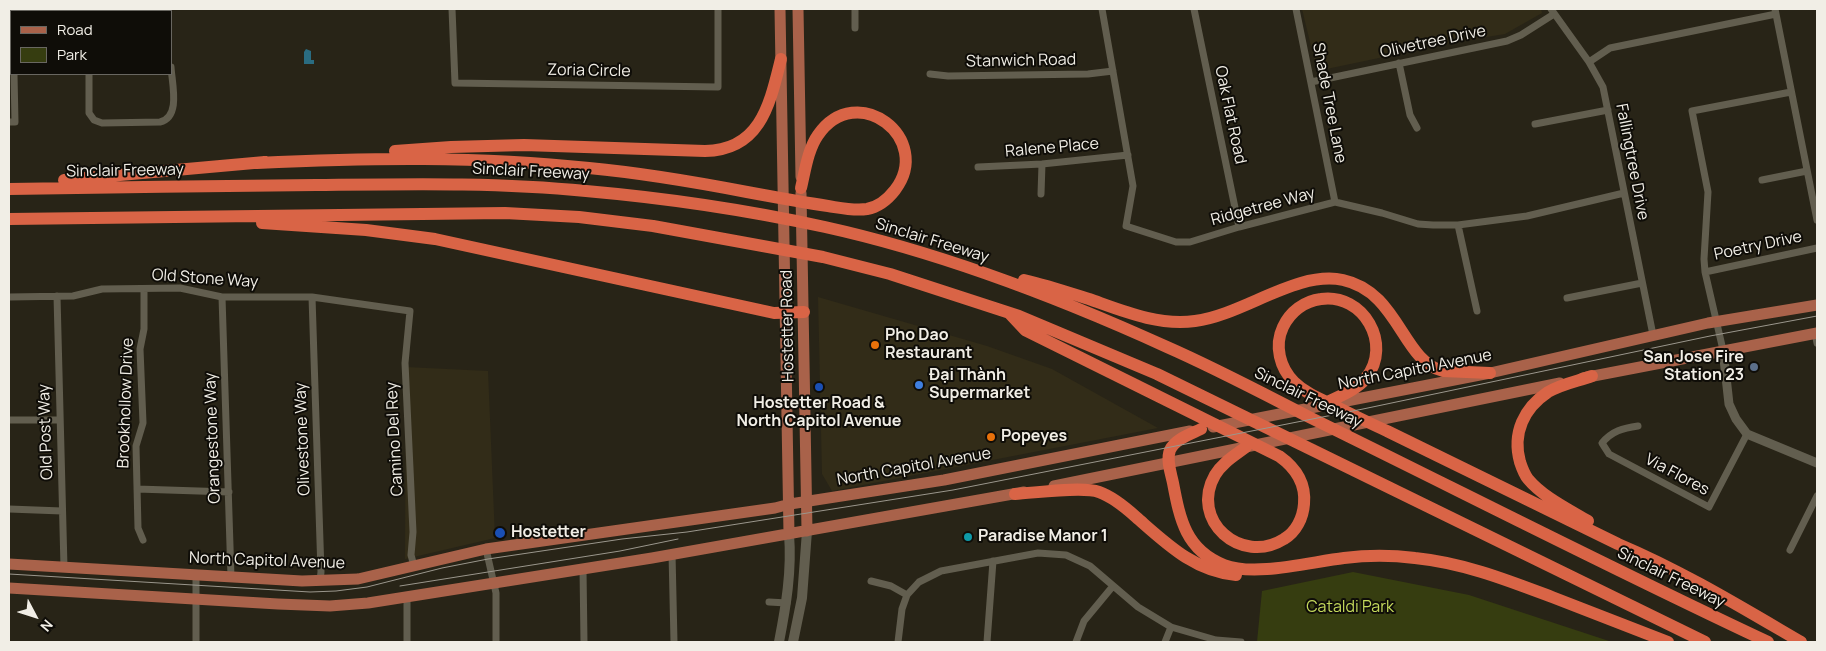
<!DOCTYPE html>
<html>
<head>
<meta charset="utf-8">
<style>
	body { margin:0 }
	#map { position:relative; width:1826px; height:651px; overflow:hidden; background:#282417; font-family:Manrope,sans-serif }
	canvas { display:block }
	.frame { position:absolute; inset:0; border:10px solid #f1eee6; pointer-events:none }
	.legend { position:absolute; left:10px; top:10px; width:162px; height:65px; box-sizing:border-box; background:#0f0d08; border:1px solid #696761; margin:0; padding:6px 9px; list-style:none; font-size:15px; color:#f1eee6 }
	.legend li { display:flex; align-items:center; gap:10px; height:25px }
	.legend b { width:25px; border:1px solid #696761 }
	.north { position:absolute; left:10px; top:591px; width:50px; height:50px; -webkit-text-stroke:4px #0f0d08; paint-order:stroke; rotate:130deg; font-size:14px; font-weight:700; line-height:20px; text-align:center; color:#f1eee6 }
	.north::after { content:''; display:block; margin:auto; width:18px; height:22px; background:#f1eee6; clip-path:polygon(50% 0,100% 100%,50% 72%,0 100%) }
</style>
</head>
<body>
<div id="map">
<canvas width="1826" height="651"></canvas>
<div class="frame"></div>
<ul class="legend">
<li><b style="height:6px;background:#a9624a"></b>Road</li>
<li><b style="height:14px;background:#363d10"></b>Park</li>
</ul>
<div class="north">N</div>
</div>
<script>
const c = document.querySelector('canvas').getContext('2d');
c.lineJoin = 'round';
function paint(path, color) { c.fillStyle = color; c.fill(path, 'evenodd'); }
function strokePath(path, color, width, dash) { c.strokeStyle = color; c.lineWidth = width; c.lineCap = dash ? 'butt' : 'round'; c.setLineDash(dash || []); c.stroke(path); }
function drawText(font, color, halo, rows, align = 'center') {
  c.font = font + ' Manrope,sans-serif'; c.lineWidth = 4; c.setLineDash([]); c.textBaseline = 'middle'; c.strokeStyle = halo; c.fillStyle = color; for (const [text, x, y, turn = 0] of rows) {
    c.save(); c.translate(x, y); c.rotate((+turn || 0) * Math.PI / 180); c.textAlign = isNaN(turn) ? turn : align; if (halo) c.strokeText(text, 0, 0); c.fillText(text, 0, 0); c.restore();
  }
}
paint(new Path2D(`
	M1302 9H1541L1542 13 1505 34 1455 42 1317 71Z
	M818 297 987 346 1052 369 1158 428 832 491 822 474Z
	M406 367 488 371 495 538 405 559Z`), '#322c18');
paint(new Path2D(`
	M1353 572 1469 595 1612 642H1257L1262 591Z`), '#363d10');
paint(new Path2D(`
	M306 49 311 51V60H314V64H304V52Z`), '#2a6c81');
strokePath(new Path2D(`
	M168 9V11
	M452 9 455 83 718 87V9
	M855 9V28
	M1102 9 1133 186 1126 226 1176 242H1190L1239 227 1335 202 1382 213 1418 224 1433 225H1458L1527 216 1624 193
	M1194 9 1239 227
	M1296 9 1335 202
	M1551 9 1589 62 1603 87 1653 335
	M1775 9 1817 220
	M9 10H13
	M89 11V9
	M1589 62 1610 48 1776 14
	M1399 63 1410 115 1417 128
	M89 74V113L94 120 102 123 160 122C181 117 172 84 171 67
	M930 74 948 76 1088 74 1113 71
	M1311 82 1507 41 1521 35 1554 14
	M9 122H15L14 74
	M1535 124 1608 110
	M978 167 1042 164 1128 155
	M1762 180 1807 171
	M1041 194 1042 164
	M1458 225 1477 311
	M1705 272 1817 248
	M57 296 64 567
	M9 297 73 296 102 289 180 288 222 297H312L410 311 405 363 413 532 411 555 414 566
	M222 297 231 577
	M312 297 321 572 320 581
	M1567 298 1642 283
	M1815 333 1817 343
	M1723 350 1705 272 1704 259 1708 192 1692 111 1791 92
	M9 420H60
	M1638 426C1623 428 1612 431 1602 443L1609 454 1709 507 1747 434
	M137 489 229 492
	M9 509 62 511
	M143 540 138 528 136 446 143 423 140 349 144 329V289
	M486 549 496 593V642
	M1790 550 1817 496
	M672 553 674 642
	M583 569 584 642
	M871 581 891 586 907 595
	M769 602 787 603
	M196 642V576
	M407 642V596
	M898 642 902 609 907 595 919 582 941 571 1038 553 1066 555 1090 566 1138 607 1171 627 1216 640 1241 642
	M987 642 993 561
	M1076 642 1084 621 1113 586
	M1165 642 1171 627`), '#625e4f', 7);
strokePath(new Path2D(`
	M1723 350 1729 404 1736 419 1747 434 1817 463`), '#625e4f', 9);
strokePath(new Path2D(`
	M779 642C786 606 792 571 789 534
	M793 642 802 598 807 531`), '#625e4f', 10);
strokePath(new Path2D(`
	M780 9 789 534
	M798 9 801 177
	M801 193 807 531
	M1583 378 1817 333
	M1213 427 1490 373 1708 323 1817 305
	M1054 486 1560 383
	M9 564 302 581 358 579 486 549 775 508 790 504 944 480 1190 431
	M9 588 278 604 330 606 368 603 652 558 1024 492`), '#a9624a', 11);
strokePath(new Path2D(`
	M395 151 451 147 524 145 705 151C761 150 770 103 781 59
	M257 163C368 158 479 156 589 168 642 173 695 182 747 192 774 197 801 202 828 206 841 208 854 211 867 209 878 207 888 199 895 190 934 139 857 79 818 135 808 149 805 171 801 188
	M64 180 265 162
	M9 189C111 187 214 186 316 185 406 184 496 182 586 191 666 198 747 210 825 227 943 253 1057 297 1167 347 1215 368 1262 393 1309 417 1462 492 1614 570 1768 642
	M9 219 505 213 579 217 653 226 823 257 890 274 1019 316 1157 374 1705 642
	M262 223 366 230 435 239 774 313 804 312
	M1024 280C1046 285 1067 292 1089 299 1123 311 1158 326 1195 321 1243 315 1297 270 1343 280 1399 292 1402 361 1443 371L1490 373
	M1010 314 1025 330 1279 456C1296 468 1306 483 1304 504 1303 518 1296 532 1284 539 1241 566 1189 520 1215 475 1222 463 1234 456 1246 447
	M1321 405C1335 398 1356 391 1366 378 1393 344 1363 293 1321 299 1304 301 1290 312 1283 327 1274 346 1280 368 1294 382 1305 393 1320 399 1333 405 1351 414 1369 423 1387 431 1464 469 1541 506 1618 544 1682 571 1741 607 1801 642
	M1201 429C1191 434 1175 439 1170 450 1166 460 1171 473 1173 483 1180 520 1186 550 1224 565 1255 577 1310 562 1344 558 1367 555 1392 555 1415 558 1464 563 1507 580 1552 597 1591 612 1630 627 1668 642
	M1015 494C1035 493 1082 486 1099 492 1113 497 1125 507 1136 517 1167 544 1194 571 1236 575
	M1588 521C1568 509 1543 497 1528 479 1524 474 1522 468 1520 462 1512 433 1524 408 1548 392 1561 384 1578 381 1592 376`), '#d96446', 12);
strokePath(new Path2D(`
	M9 574 310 592 336 591 367 587 442 568 488 559 622 539 687 532 953 490 1363 409 1710 336 1817 316
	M400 586 620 551 678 539`), '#9b978d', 1);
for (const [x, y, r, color] of [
	[875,345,5,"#e8710a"],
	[1754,367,5,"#5c6f8a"],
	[919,385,5,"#3f7fe0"],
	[819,387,5,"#1a4fb4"],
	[991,437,5,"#e8710a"],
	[500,533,6,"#1a4fb4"],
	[968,537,5,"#0f9aa8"]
]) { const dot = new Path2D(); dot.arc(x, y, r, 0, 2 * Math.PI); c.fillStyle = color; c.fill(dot); strokePath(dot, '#0f0d08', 2); }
drawText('16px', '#f1eee6', '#0f0d08', [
	["Olivetree Drive",1433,42,-12],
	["Stanwich Road",1021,61,-1],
	["Zoria Circle",589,71,1],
	["Shade Tree Lane",1329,103,79],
	["Oak Flat Road",1230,115,78],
	["Ralene Place",1052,148,-5],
	["Fallingtree Drive",1632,162,79],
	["Sinclair Freeway",125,171,-1],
	["Sinclair Freeway",531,172,3],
	["Ridgetree Way",1263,207,-15],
	["Sinclair Freeway",932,241,17],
	["Poetry Drive",1758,246,-12],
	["Old Stone Way",205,279,4],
	["Hostetter Road",788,326,-91],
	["North Capitol Avenue",1415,370,-11],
	["Sinclair Freeway",1308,398,26],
	["Brookhollow Drive",126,403,-88],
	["Old Post Way",46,432,-92],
	["Orangestone Way",213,438,-92],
	["Olivestone Way",303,439,-92],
	["Camino Del Rey",395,439,-93],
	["North Capitol Avenue",914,467,-10],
	["Via Flores",1677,475,28],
	["North Capitol Avenue",267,561,2],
	["Sinclair Freeway",1671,578,26]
]);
drawText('bold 16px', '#f1eee6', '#0f0d08', [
	["Pho Dao",885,336],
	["Restaurant",885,354],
	["San Jose Fire",1744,358,"right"],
	["Station 23",1744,376,"right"],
	["Đại Thành",929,376],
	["Supermarket",929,394],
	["Hostetter Road &",819,404,"center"],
	["North Capitol Avenue",819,422,"center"],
	["Popeyes",1001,437],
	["Hostetter",511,533],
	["Paradise Manor 1",978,537]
], 'left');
drawText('16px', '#c5da5c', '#0f0d08', [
	["Cataldi Park",1350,608]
]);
</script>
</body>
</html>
